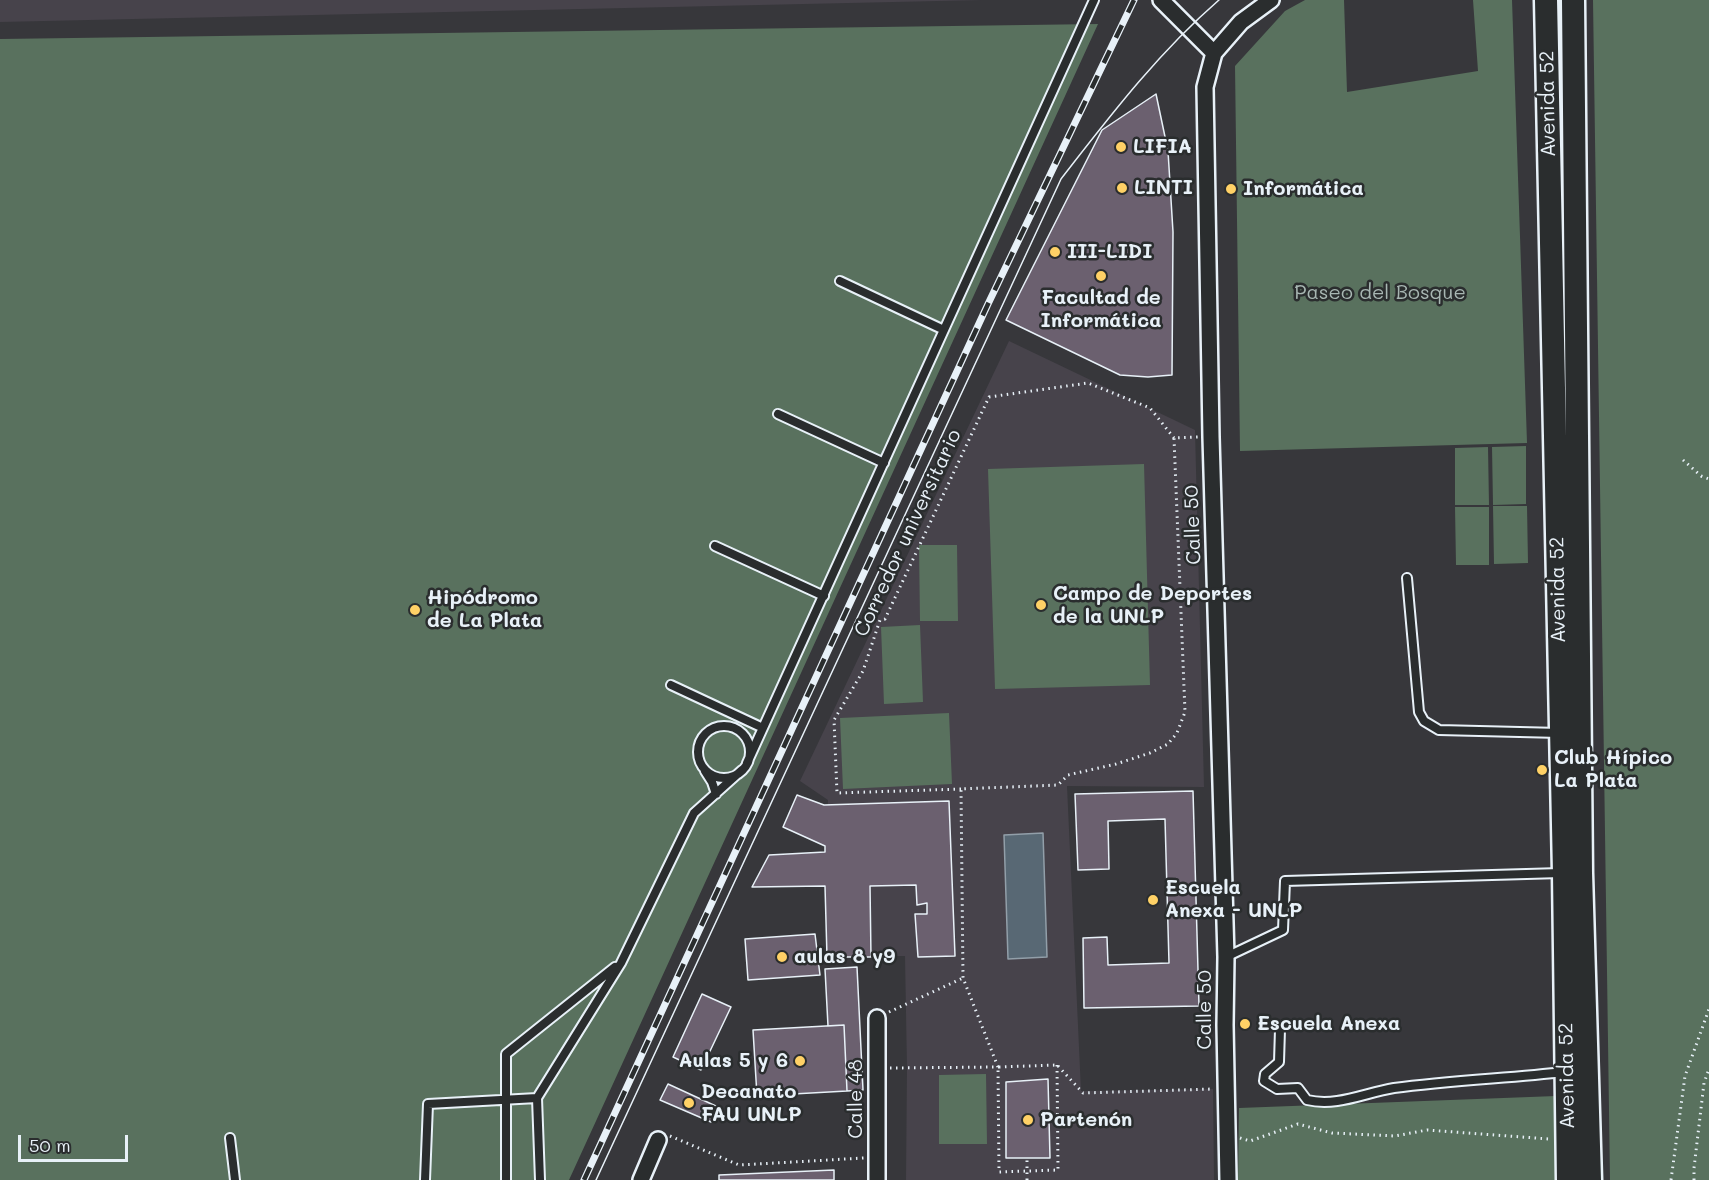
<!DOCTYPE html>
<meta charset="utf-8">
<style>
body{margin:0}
#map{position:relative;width:1709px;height:1180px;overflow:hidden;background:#37373b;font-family:Mali,sans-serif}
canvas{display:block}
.scale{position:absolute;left:18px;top:1135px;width:110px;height:27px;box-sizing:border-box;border:3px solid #e8f1f8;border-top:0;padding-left:8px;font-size:18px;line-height:21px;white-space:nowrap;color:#e8f1f8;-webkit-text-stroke:4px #2a2d2e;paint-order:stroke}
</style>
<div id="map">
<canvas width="1709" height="1180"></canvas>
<div class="scale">50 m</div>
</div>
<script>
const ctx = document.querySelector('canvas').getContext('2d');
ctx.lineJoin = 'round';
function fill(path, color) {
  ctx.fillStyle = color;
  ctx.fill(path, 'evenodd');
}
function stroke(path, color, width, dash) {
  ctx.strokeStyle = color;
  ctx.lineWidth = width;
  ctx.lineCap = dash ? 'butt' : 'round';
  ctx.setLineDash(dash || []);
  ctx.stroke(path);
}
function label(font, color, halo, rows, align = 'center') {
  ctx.font = font + ' Mali,sans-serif';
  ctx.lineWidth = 5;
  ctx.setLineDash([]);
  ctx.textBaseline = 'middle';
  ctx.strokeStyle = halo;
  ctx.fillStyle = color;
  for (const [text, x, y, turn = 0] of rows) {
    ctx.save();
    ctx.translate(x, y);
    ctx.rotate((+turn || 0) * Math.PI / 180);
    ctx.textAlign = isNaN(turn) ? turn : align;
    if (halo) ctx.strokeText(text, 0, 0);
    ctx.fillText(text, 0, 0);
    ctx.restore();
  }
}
const built = new Path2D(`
 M0,0H983L0,22Z
 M1009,341L1195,430L1204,787L1067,786L1081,1091L1213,1089L1214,1180H906L907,1068L905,956H872L868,880L826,878L828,800L800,781Z`);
const green = new Path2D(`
 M1305,0H1344L1347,92L1478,71L1473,0H1512L1527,443L1240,451L1235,66L1285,11Z
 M1593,0H1709V1180H1610Z
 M1098,24L569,1180H0V39Z
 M1526,446V504L1493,505L1492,447Z
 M1488,447L1489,505H1455V448Z
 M1144,464L1150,685L995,689L988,469Z
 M1493,506H1527L1528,563L1494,564Z
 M1455,507H1489V565H1456Z
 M919,545H957L958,621H920Z
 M920,625L923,702L884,704L881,627Z
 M949,713L952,784L843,789L840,718Z
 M986,1074L987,1144H939V1075Z
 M1556,1096L1558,1180H1238L1239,1108Z`);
const water = new Path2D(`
 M1043,833L1047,957L1008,959L1004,835Z`);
const building = new Path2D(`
 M1156,94L1168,151L1173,232L1172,375L1148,377L1120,375L1006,320L1102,130Z
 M1193,791L1199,1006L1084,1008L1083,938L1107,937L1108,965L1169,963L1165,819L1108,821L1109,869L1078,870L1075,794Z
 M797,795L824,805L949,801L955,956L918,957L915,914H927V903L917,905L916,885L870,886L871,957H827L825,886L752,887L769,855L825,852V846L783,827Z
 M815,934L820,975L748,980L745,939Z
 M857,967L863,1090L847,1091L844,1025L828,1026L825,969Z
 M702,994L731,1007L701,1070L673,1057Z
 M844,1025L847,1091L757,1096L753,1030Z
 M1048,1079L1050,1158H1006V1082Z
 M668,1084L718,1107L711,1122L660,1100Z
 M834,1170V1180H719V1175Z`);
const path = new Path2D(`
 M1683,460L1701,476L1709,479
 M961,789L837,793L834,720L863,671L880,620L885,619L989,397L1088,383L1150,408L1174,438
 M889,1012L963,978
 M1057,1065L1058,1170L999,1172L998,1067Z
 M1058,1066L1083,1093L1213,1089
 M890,1068L998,1067L963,978L961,789L1058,785L1068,775L1116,764L1150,753L1168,744L1177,733L1185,712L1174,438L1198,437
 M670,1136L739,1165L864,1158
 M1240,1138L1250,1141L1298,1124L1332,1133L1395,1136L1427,1130L1549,1139
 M1027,1180V1158
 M1671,1180L1685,1076L1709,1009
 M1694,1180V1168L1704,1083L1709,1069`);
const lane = new Path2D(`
 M840,281L944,330
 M778,414L884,463
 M715,546L824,596
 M1407,578L1419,712L1424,721L1439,730L1560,733
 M671,685L763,728
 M698 752a26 26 0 1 1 52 0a26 26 0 1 1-52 0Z
 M747,763L1094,0
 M705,771L712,782L716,794
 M1226,957L1283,930L1285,881L1561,873
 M1280,1029L1279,1062L1265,1074L1264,1081L1277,1089L1298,1088L1307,1100C1337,1107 1364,1093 1394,1088C1450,1081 1508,1078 1565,1072
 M230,1138L235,1180
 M425,1180L428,1104L537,1098
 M506,1180V1054L615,967
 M540,1180L537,1098L621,963L694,813L742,770`);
const street = new Path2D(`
 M1161,0L1214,53
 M641,1180L658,1140
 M877,1180V1018
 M1228,1180L1225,1025L1226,957L1211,437L1205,87L1214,53L1241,22L1271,0`);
const secondary = new Path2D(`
 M1546,0L1564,873L1568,1180
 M1573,0L1581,873L1590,1180`);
const tram = new Path2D(`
 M596,1180L1061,179C1110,116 1158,53 1219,0`);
const rail = new Path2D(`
 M584,1180L988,304L1134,0`);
const markers = [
 [1121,147,6,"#ffd166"],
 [1122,188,6,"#ffd166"],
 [1231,189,6,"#ffd166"],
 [1055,252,6,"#ffd166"],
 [1101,276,6,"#ffd166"],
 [1041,605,6,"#ffd166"],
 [415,610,6,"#ffd166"],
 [1542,770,6,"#ffd166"],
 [1153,900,6,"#ffd166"],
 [782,957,6,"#ffd166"],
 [1245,1024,6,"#ffd166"],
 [800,1061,6,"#ffd166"],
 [689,1103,6,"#ffd166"],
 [1028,1120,6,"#ffd166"]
];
const streetNames = [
 ["Avenida 52",1548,104,-91],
 ["Calle 50",1193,525,-92],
 ["Corredor universitario",908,533,-65],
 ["Avenida 52",1558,590,-91],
 ["Calle 50",1205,1010,-90],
 ["Avenida 52",1567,1076,-91],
 ["Calle 48",856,1099,-90]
];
const poiNames = [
 ["LIFIA",1133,147],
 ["LINTI",1134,188],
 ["Informática",1243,189],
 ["III-LIDI",1067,252],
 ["Facultad de",1101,298,"center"],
 ["Informática",1101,321,"center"],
 ["Campo de Deportes",1053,594],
 ["de la UNLP",1053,617],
 ["Hipódromo",427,598],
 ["de La Plata",427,621],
 ["Club Hípico",1554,758],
 ["La Plata",1554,781],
 ["Escuela",1165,888],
 ["Anexa - UNLP",1165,911],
 ["aulas 8 y9",794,957],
 ["Escuela Anexa",1257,1024],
 ["Aulas 5 y 6",788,1061,"right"],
 ["Decanato",701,1092],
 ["FAU UNLP",701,1115],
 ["Partenón",1040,1120]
];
const parkNames = [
 ["Paseo del Bosque",1380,293]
];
fill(built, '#47434b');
fill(green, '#59715e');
fill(water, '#586874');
stroke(water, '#929fa9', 1.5);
fill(building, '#6b606f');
stroke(building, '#e8f1f8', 1.5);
stroke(lane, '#e8f1f8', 12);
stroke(street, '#e8f1f8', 20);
stroke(secondary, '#e8f1f8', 27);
stroke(path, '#e8f1f8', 3, [1.5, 4.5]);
stroke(lane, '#2a2d2e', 8);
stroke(street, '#2a2d2e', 15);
stroke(secondary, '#2a2d2e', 22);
stroke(tram, '#e8f1f8', 1.5);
stroke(rail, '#e8f1f8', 7);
stroke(rail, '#2a2d2e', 4.5, [14]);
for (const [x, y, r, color] of markers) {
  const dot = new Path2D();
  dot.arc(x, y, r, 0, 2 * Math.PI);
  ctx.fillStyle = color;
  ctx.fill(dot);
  stroke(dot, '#2a2d2e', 2);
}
label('20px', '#e8f1f8', '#2a2d2e', streetNames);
label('bold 20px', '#e8f1f8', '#2a2d2e', poiNames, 'left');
label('20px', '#a8b7b3', '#2a2d2e', parkNames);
</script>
